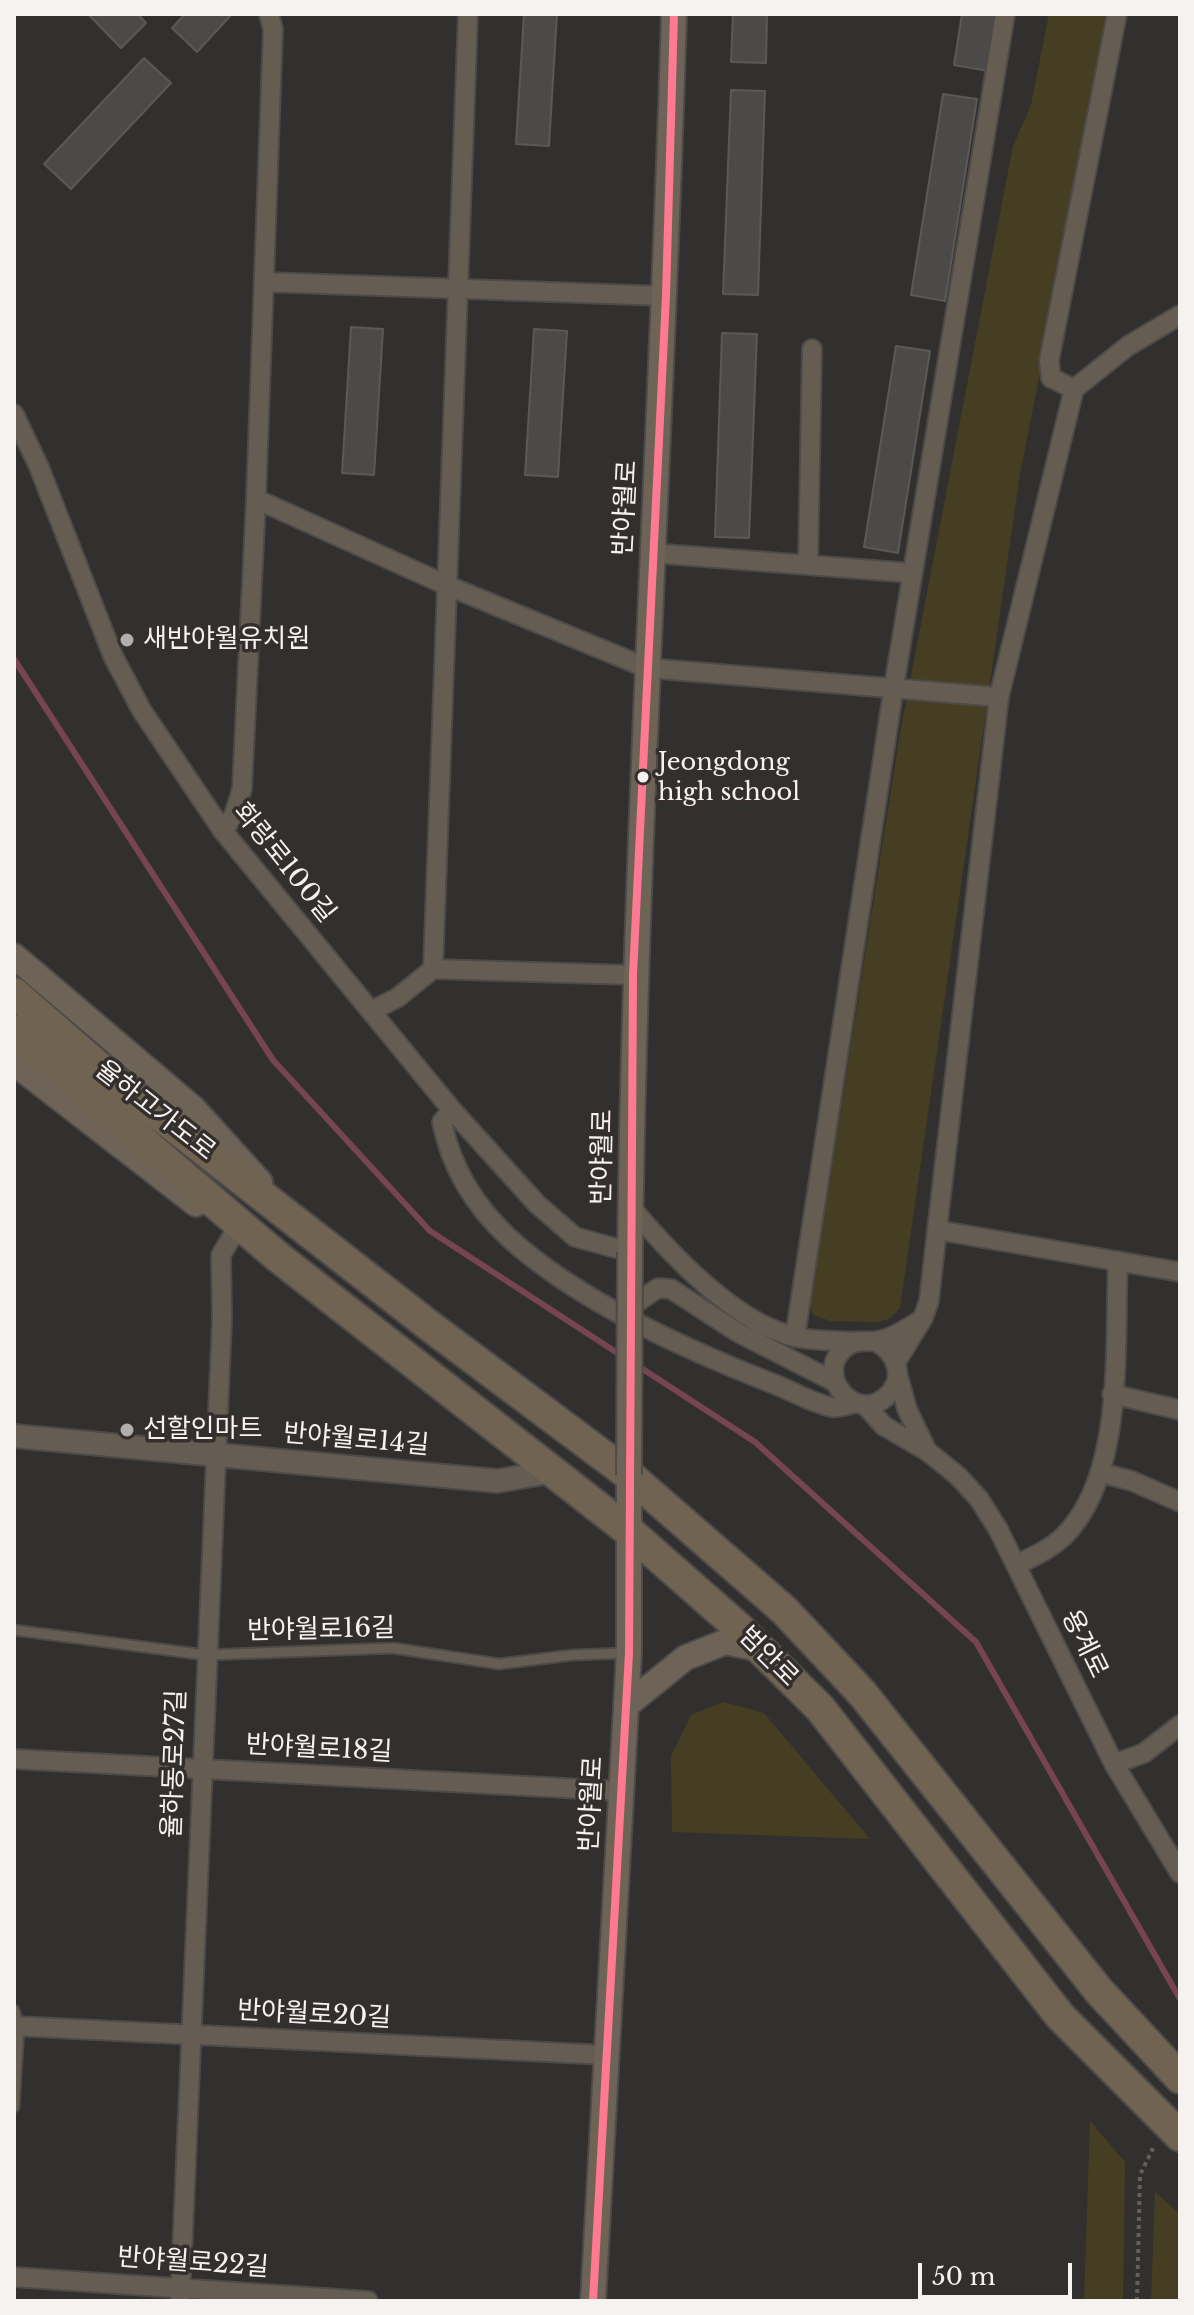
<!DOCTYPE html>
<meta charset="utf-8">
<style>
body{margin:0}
#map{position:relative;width:1194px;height:2315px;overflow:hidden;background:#32302e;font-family:"Libre Baskerville",serif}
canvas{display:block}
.frame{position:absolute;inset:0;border:16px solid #f6f2f0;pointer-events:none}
.scale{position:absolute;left:918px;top:2263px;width:154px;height:36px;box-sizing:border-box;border:4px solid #f6f2f0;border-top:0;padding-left:10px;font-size:24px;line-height:28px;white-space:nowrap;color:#f6f2f0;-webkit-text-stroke:6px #342f2c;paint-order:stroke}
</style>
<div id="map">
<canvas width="1194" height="2315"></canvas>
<div class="frame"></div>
<div class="scale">50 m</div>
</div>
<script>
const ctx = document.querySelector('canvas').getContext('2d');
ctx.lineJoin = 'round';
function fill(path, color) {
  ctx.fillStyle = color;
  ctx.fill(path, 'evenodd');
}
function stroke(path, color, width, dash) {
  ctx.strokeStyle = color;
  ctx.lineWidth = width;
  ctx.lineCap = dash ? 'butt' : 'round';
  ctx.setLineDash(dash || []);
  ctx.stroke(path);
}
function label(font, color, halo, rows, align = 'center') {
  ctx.font = font + ' "Libre Baskerville","Noto Sans KR",serif';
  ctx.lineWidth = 7;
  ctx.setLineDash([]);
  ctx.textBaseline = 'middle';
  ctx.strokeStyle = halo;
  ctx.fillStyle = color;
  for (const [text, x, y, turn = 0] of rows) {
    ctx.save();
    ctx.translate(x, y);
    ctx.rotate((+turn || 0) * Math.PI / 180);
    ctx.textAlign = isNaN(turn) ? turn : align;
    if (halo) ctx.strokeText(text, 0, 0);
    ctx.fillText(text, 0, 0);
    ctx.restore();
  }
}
const green = new Path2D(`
 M1049,14H1111L1020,474L900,1308L891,1318L879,1322L830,1321L813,1315L810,1306L900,733L1013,146L1031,105Z
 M724,1702L764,1713L870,1839L672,1832L671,1756L691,1715Z
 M1090,2121L1125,2162L1123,2301H1084Z
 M1155,2192L1180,2214V2301H1151Z`);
const stream = new Path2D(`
 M14,659L273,1060L430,1231L622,1356
 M635,1364L755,1442L976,1642L1180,1999`);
const building = new Path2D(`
 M88,14H138L146,23L121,48Z
 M185,14H232L197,52L172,28Z
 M524,14H557L549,146L516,144Z
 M733,14H767L766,63L731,62Z
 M962,14H997L988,71L954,65Z
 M144,58L171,83L71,189L44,164Z
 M731,90L765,91L758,295L723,294Z
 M943,94L977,99L945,301L911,295Z
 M351,327L383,329L374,475L342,473Z
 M534,329L567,331L558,477L525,475Z
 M722,333L757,334L749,538L715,537Z
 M896,346L930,351L898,553L864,547Z`);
const path = new Path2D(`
 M1137,2301L1140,2175L1154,2146`);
const service = new Path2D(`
 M14,1630L206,1655L393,1648L499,1664L573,1655L627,1653
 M14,2010L19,2026L14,2107`);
const minor = new Path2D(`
 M269,14L273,29L256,499L446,585L647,668L999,697L1074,389L1128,346L1180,315
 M265,282L666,296
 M1074,389L1051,378L1049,361L1117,14
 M14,414L39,467L113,656L142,711L223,831L452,1110L537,1204L575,1237L630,1252
 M651,553L912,573
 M808,565L812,349
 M223,831L234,815L242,789L256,499
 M433,969L468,14
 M371,1011L397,998L433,969L633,975
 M452,1110L442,1122C451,1167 475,1206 508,1237C577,1301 687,1350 774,1384C792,1391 812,1403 831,1407C839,1408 848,1405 855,1403
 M630,1206C667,1250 727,1314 782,1333C805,1342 833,1340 857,1342
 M937,1230L999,697
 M630,1307L658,1288L671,1289L739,1333L835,1382
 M795,1337L894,686L1005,14
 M875,1341C896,1352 907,1378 887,1396C855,1426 811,1372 847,1346C857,1339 866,1342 876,1341C893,1339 907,1328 921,1320
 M896,1362L923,1318L929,1301L937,1230L1180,1272
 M898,1376L907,1409L927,1451
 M1112,1394L1180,1410
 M865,1405L884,1426L927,1451L958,1476L979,1499L998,1529L1114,1764L1180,1873
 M1102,1473L1132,1481L1180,1502
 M1016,1565C1032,1557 1049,1550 1063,1537C1126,1476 1114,1343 1118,1261
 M14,1759L621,1791
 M1114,1764L1144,1753L1180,1725
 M14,2026L607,2055
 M14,2277L368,2301
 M180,2301L222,1320L221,1255L234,1233`);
const tertiary = new Path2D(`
 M14,1436L498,1481L549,1472`);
const secondary = new Path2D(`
 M14,956L194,1109L260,1182
 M14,1063L196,1204
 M630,1252C635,839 662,427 674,14
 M626,1706L685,1658L725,1642L760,1649
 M593,2301L629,1653V1475`);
const trunk = new Path2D(`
 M14,993L115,1081L431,1327L629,1475L784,1610L862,1693L1099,1991L1180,2078
 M14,1031L278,1257L630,1532L738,1627L820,1708L1060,2016L1180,2136`);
const secondaryBridge = new Path2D(`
 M629,1475L630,1252`);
const bus1 = new Path2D(`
 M593,2301L629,1653L633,975L666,296L674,14`);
const markers = [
 [127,640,8,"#b1aeac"],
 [643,777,7,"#f6f2f0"],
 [127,1430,8,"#b1aeac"]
];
const busNames = [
 ["Jeongdong",658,763],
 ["high school",658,793]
];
const streetNames = [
 ["반야월로",626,508,-87],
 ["화랑로100길",284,863,51],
 ["율하고가도로",155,1111,38],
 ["반야월로",603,1157,-89],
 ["반야월로14길",356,1440,5],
 ["반야월로16길",321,1630,-1],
 ["용계로",1084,1644,64],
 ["범안로",768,1657,45],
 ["반야월로18길",319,1749,3],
 ["율하동로27길",175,1764,-88],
 ["반야월로",592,1804,-87],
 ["반야월로20길",314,2015,3],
 ["반야월로22길",193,2263,4]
];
const poiNames = [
 ["새반야월유치원",143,640],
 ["선할인마트",143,1430]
];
fill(green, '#463e23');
stroke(stream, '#774451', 6);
fill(building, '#4c4a49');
stroke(building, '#5b5958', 2);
stroke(service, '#4d4b4a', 13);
stroke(minor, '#4d4b4a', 22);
stroke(tertiary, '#4d4b4a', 26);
stroke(secondary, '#4d4b4a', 28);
stroke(trunk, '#4d4b4a', 34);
stroke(path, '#655f58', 4, [4, 4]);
stroke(service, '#655d51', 9);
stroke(minor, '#655d51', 18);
stroke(tertiary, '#655d51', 22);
stroke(secondary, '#6d6356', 24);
stroke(trunk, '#706352', 30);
stroke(secondaryBridge, '#4d4b4a', 28, []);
stroke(secondaryBridge, '#6d6356', 24);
stroke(bus1, '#fe7a93', 8);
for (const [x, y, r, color] of markers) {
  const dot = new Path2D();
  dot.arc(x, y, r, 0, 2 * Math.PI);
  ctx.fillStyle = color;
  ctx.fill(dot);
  stroke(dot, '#342f2c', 3);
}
label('24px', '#f6f2f0', '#342f2c', busNames, 'left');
label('26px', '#f6f2f0', '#342f2c', streetNames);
label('26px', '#f6f2f0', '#342f2c', poiNames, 'left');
</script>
